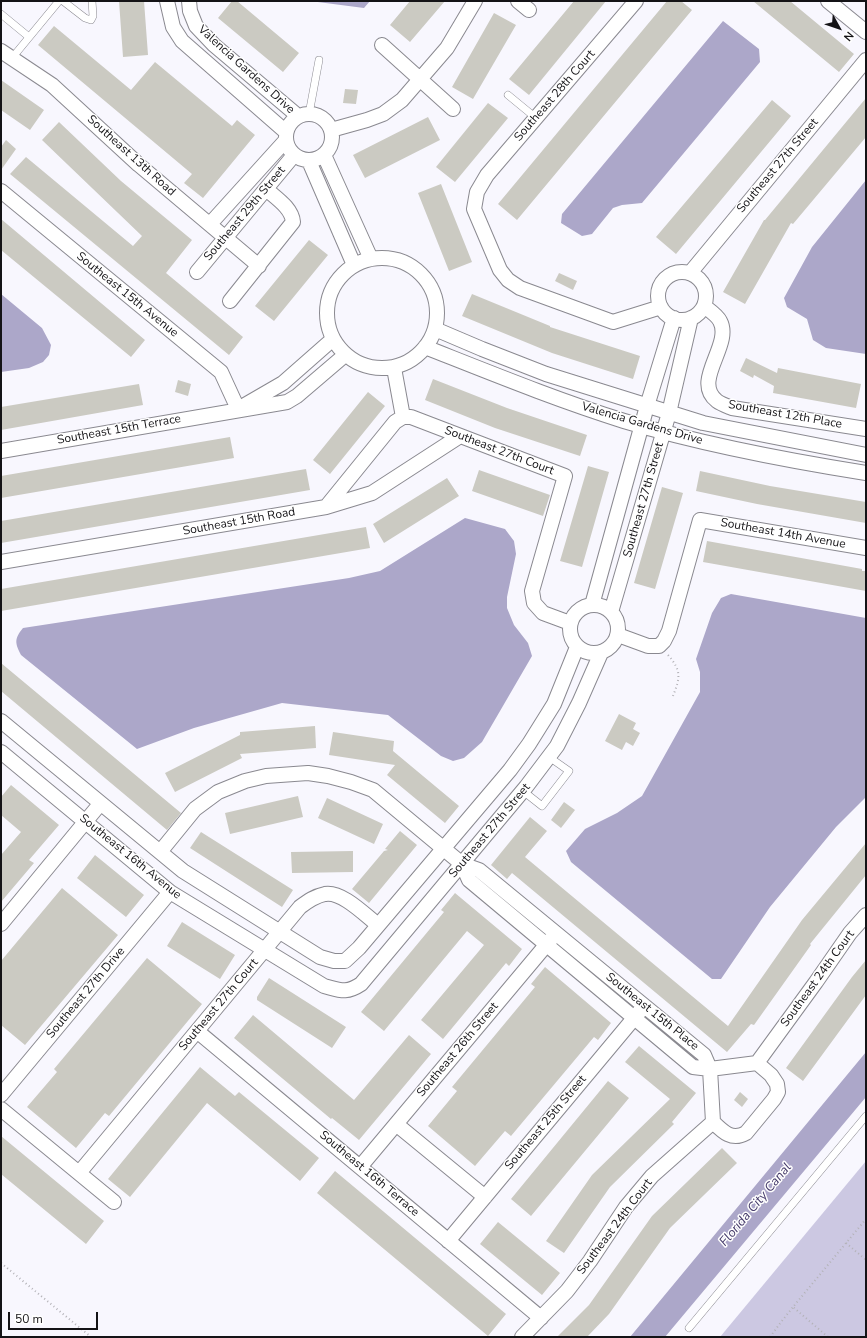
<!DOCTYPE html>
<style>
body{margin:0}
#map{position:relative;width:867px;height:1338px;overflow:hidden;background:#f8f7fe;font-family:"Nunito Sans",sans-serif}
canvas{display:block}
.frame{position:absolute;inset:0;border:2px solid #141316;pointer-events:none}
.north{position:absolute;left:819px;top:8px;width:40px;height:40px;-webkit-text-stroke:3px #fff;paint-order:stroke;rotate:130deg;font-size:11px;font-weight:700;line-height:16px;text-align:center;color:#141316}
.north::after{content:'';display:block;margin:auto;width:14px;height:18px;background:#141316;clip-path:polygon(50% 0,100% 100%,50% 72%,0 100%)}
.scale{position:absolute;left:8px;top:1312px;width:90px;height:18px;box-sizing:border-box;border:2px solid #141316;border-top:0;padding-left:5px;font-size:12px;line-height:14px;white-space:nowrap;color:#141316;-webkit-text-stroke:3px #fff;paint-order:stroke}
</style>
<div id="map">
<canvas width="867" height="1338"></canvas>
<div class="frame"></div>
<div class="north">N</div>
<div class="scale">50 m</div>
</div>
<script>
const ctx = document.querySelector('canvas').getContext('2d');
ctx.lineJoin = 'round';
function fill(path, color) {
  ctx.fillStyle = color;
  ctx.fill(path, 'evenodd');
}
function stroke(path, color, width, dash) {
  ctx.strokeStyle = color;
  ctx.lineWidth = width;
  ctx.lineCap = dash ? 'butt' : 'round';
  ctx.setLineDash(dash || []);
  ctx.stroke(path);
}
function label(font, color, halo, rows, align = 'center') {
  ctx.font = font + ' "Nunito Sans",sans-serif';
  ctx.lineWidth = 3;
  ctx.setLineDash([]);
  ctx.textBaseline = 'middle';
  ctx.strokeStyle = halo;
  ctx.fillStyle = color;
  for (const [text, x, y, turn = 0] of rows) {
    ctx.save();
    ctx.translate(x, y);
    ctx.rotate((+turn || 0) * Math.PI / 180);
    ctx.textAlign = isNaN(turn) ? turn : align;
    if (halo) ctx.strokeText(text, 0, 0);
    ctx.fillText(text, 0, 0);
    ctx.restore();
  }
}
const green = new Path2D(`
 M866,1161V1337H720Z`);
const water = new Path2D(`
 M310,1H370L364,8Z
 M723,21L759,49L760,62L642,203L622,205L613,208L592,234L582,236L561,223L562,214Z
 M866,180V354L826,348L813,340L807,319L787,307L784,298L812,247Z
 M1,294L42,328L51,345L49,355L43,362L29,368L1,372Z
 M465,518L505,529L514,541L516,554L507,597V608L514,625L528,643L532,656L482,742L464,758L453,761L441,756L388,715L282,703L194,728L137,749L21,655C15,643 14,639 23,628L349,578L380,571Z
 M731,594L866,618V797L836,827L770,907L721,979H712L571,862L566,851L585,829L617,813L642,796L700,692V672L696,659L712,613L721,598Z
 M866,1052V1097L665,1337H630Z`);
const building = new Path2D(`
 M119,1H144L148,55L123,57Z
 M232,1H237L299,53L283,72L218,18Z
 M410,1H445L410,42L390,25Z
 M574,1H606L529,95L509,79Z
 M667,1H681L692,10L517,220L498,204Z
 M753,1H790L854,54L839,72Z
 M494,13L516,25L473,99L452,87Z
 M54,26L131,90L155,62L232,126L237,120L255,135L203,198L184,183L192,174L38,45Z
 M1,80L44,110L30,130L1,110Z
 M345,89L358,90L356,104L343,103Z
 M866,98V137L793,224L791,223L745,304L723,292L764,220H765Z
 M772,100L791,116L676,254L656,237Z
 M488,103L508,118L455,182L436,167Z
 M428,117L440,140L365,178L353,155Z
 M59,122L121,181L192,240L166,273L243,337L229,355L10,174L26,157L133,246L142,236L42,140Z
 M6,140L16,149L1,170V147Z
 M441,184L472,262L449,271L418,193Z
 M1,219L145,340L131,357L1,250Z
 M309,240L328,255L274,321L255,306Z
 M559,273L577,281L573,290L555,281Z
 M472,294L550,326V327L640,356L633,379L552,353L462,316Z
 M746,358L777,373L778,368L861,384L856,408L773,393L774,386L754,375L753,378L740,371Z
 M433,379L507,408L587,435L580,456L495,428L425,400Z
 M178,380L191,384L188,396L175,392Z
 M139,384L143,405L1,430V407Z
 M368,392L385,406L330,474L313,460Z
 M230,437L234,458L1,498V476Z
 M588,466L609,472L582,567L560,561Z
 M306,469L310,490L1,543V521Z
 M479,470L550,495L543,516L472,491Z
 M700,471L770,486L866,502V523L757,504L696,491Z
 M447,478L459,496L384,543L373,524Z
 M662,487L683,493L655,589L634,583Z
 M366,527L370,548L1,611V589Z
 M707,541L862,569V571H866V591L703,562Z
 M1,663L181,813L167,830L1,691Z
 M619,714L636,723L633,729L640,733L633,746L626,742L622,750L605,741Z
 M315,726L316,748L240,754L242,758L175,792L165,773L240,735V732Z
 M333,732L394,741L393,751L459,806L445,823L387,775L395,765L329,755Z
 M11,785L59,825L29,860L34,863L1,902V855L21,832L1,815V797Z
 M298,796L303,817L230,834L225,813Z
 M327,798L383,824L374,844L318,818Z
 M564,802L575,810L561,828L551,820Z
 M530,817L547,831L525,857L728,1026L802,920L866,843V875L810,944L811,945L754,1025L751,1024L727,1052L512,873L507,879L491,865Z
 M400,831L417,845L369,903L352,889L384,851L388,850L385,849Z
 M201,832L293,890L282,907L190,848Z
 M353,851V872L292,873L291,852Z
 M95,855L144,895L126,917L77,878Z
 M62,888L118,935L25,1045L1,1025V961Z
 M455,893L522,949L509,966L506,963L443,1039L421,1020L484,945L467,931L384,1031L361,1012L444,912L441,910Z
 M182,922L235,955L220,979L167,946Z
 M147,958L202,1004L109,1116L105,1113L76,1148L27,1107L57,1072L54,1069Z
 M866,960V995L803,1081L786,1068L852,977Z
 M545,967L611,1023L598,1040L594,1037L511,1136L505,1131L475,1166L428,1126L457,1091L452,1087L535,987L531,984Z
 M269,978L346,1027L332,1048L257,1000V997Z
 M253,1015L354,1100L409,1035L431,1054L359,1140L332,1118L331,1119L234,1038Z
 M639,1046L696,1093L672,1122L674,1124L610,1187L564,1253L546,1241L592,1175L670,1099L625,1062Z
 M200,1067L235,1096L239,1092L319,1158L300,1181L207,1103L130,1197L108,1179Z
 M608,1081L629,1098L531,1216L511,1199Z
 M740,1092L748,1099L742,1107L734,1100Z
 M1,1136L104,1221L86,1244L1,1174Z
 M722,1148L737,1163L670,1228L609,1314L587,1337H557L589,1305L652,1216Z
 M335,1171L506,1314L488,1336L317,1193Z
 M498,1222L560,1273L542,1295L480,1244Z`);
const path = new Path2D(`
 M668,655C682,671 680,678 673,696
 M846,1243L866,1260
 M1,1263L91,1337
 M770,1337L781,1322L793,1307
 M828,1337L793,1307L866,1219`);
const lane = new Path2D(`
 M63,1L85,18L91,20L93,16L92,1
 M1,14L29,37
 M12,58L59,1
 M508,95L536,118
 M309,114L319,60
 M523,791L542,806L569,771L549,757
 M689,1328L866,1116`);
const street = new Path2D(`
 M167,1L173,27L182,41L286,132
 M189,1L190,11L196,26L214,45L298,116
 M518,1L529,10
 M636,1L487,175L477,192L474,209L500,270L508,280L520,288L613,322L661,307
 M828,1L866,32
 M382,45L453,109
 M1,51L52,85L139,165L259,266
 M286 137a23 23 0 1 1 46 0a23 23 0 1 1-46 0Z
 M331,130L367,120L383,114L402,100L447,48L475,1
 M324,155L371,259
 M309,161L354,265
 M1,191L221,372L238,409
 M210,224L286,140
 M327 313a55 55 0 1 1 110 0a55 55 0 1 1-110 0Z
 M197,272L294,155
 M658 296a24 24 0 1 1 48 0a24 24 0 1 1-48 0Z
 M690,273L866,60
 M230,301L293,222C292,208 276,198 266,189
 M704,306C709,310 717,315 720,321C733,345 691,381 717,401C721,404 727,406 732,408L866,429
 M435,329L482,349L546,374L703,423L866,455
 M425,347C491,373 557,400 624,421C704,445 784,460 866,473
 M394,368L403,417
 M245,405L283,383L333,339
 M1,451L287,402L297,396L345,355
 M326,507L395,422L403,417H411L565,476L532,591L534,603L543,613L570,623
 M1,562L326,507L372,493L460,436
 M570 629a24 24 0 1 1 48 0a24 24 0 1 1-48 0Z
 M592,605L647,406L674,318
 M611,612L669,413L691,318
 M618,635L648,646H659L664,641L669,631L700,520L866,548
 M1,721L183,871L320,957L334,961H345L359,948L510,770L529,744L554,704L577,647
 M1,752L170,892L324,986C340,990 346,994 361,984L526,787L557,746L579,703L601,653
 M160,852L195,809L218,792L245,781L266,776L308,773L328,776L351,782L373,790L462,864L479,870L704,1055L710,1069L693,1067L469,880L462,864
 M1,924L100,804
 M197,1031L541,1318
 M757,1063L771,1075L777,1084L778,1092L774,1099L746,1133C732,1141 723,1132 713,1122L710,1069Z
 M757,1063L816,982L850,933L866,915
 M1,1095L170,892
 M1,1109L114,1202
 M396,1124L485,1197
 M360,1167L552,938
 M79,1173L300,907C308,901 315,896 325,894C342,891 365,915 378,925
 M448,1241L640,1011
 M522,1337L567,1291L590,1261L626,1207L652,1176L713,1122`);
const streetNames = [
 ["Valencia Gardens Drive",246,70,42],
 ["Southeast 28th Court",555,96,-49],
 ["Southeast 13th Road",131,156,42],
 ["Southeast 27th Street",778,166,-50],
 ["Southeast 29th Street",245,214,-50],
 ["Southeast 15th Avenue",127,295,39],
 ["Southeast 12th Place",785,415,10],
 ["Valencia Gardens Drive",642,424,16],
 ["Southeast 15th Terrace",119,430,-10],
 ["Southeast 27th Court",499,451,21],
 ["Southeast 27th Street",644,500,-74],
 ["Southeast 15th Road",239,522,-10],
 ["Southeast 14th Avenue",783,534,10],
 ["Southeast 27th Street",490,831,-50],
 ["Southeast 16th Avenue",130,857,39],
 ["Southeast 24th Court",818,979,-54],
 ["Southeast 27th Drive",86,993,-50],
 ["Southeast 27th Court",219,1005,-50],
 ["Southeast 15th Place",652,1012,39],
 ["Southeast 26th Street",458,1050,-50],
 ["Southeast 25th Street",546,1123,-50],
 ["Southeast 16th Terrace",369,1174,40],
 ["Southeast 24th Court",615,1227,-53]
];
const waterNames = [
 ["Florida City Canal",756,1205,-50]
];
fill(green, '#ccc8e2');
fill(water, '#aca7c9');
fill(building, '#cbcac2');
stroke(lane, '#8a8990', 8);
stroke(street, '#8a8990', 16);
stroke(path, '#b3b2b7', 2, [1, 3]);
stroke(lane, '#fff', 7);
stroke(street, '#fff', 14);
label('12px', '#141316', '#fff', streetNames);
label('italic 13px', '#463c6b', '#fff', waterNames);
</script>
